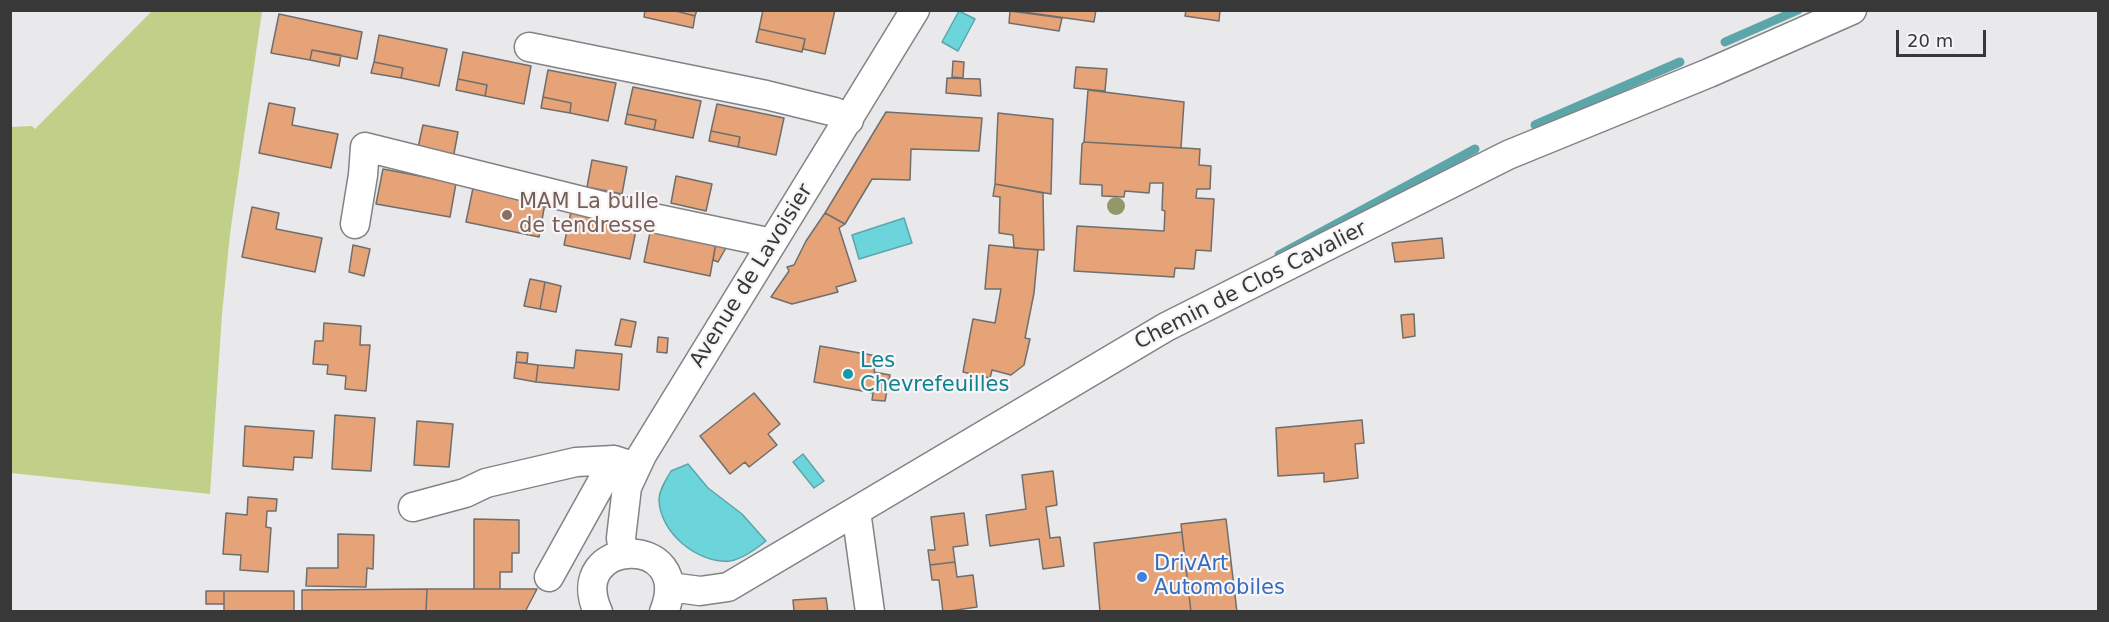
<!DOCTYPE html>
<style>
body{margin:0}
#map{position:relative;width:2109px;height:622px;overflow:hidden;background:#e9e8eb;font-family:"DejaVu Sans",sans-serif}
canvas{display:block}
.frame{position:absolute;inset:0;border:12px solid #393839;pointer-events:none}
.scale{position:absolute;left:1896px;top:30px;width:90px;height:27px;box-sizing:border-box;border:3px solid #393839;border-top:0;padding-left:8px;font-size:18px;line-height:21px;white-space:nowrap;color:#393839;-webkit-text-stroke:4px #f7f5f8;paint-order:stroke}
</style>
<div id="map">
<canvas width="2109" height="622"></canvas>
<div class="frame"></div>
<div class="scale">20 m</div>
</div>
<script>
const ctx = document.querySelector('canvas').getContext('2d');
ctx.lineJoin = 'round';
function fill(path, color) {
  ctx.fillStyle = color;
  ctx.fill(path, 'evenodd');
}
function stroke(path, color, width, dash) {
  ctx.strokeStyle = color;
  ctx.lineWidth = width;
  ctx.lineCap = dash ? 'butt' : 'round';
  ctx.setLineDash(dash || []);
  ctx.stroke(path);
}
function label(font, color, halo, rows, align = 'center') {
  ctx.font = font + ' "DejaVu Sans",sans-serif';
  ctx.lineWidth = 4.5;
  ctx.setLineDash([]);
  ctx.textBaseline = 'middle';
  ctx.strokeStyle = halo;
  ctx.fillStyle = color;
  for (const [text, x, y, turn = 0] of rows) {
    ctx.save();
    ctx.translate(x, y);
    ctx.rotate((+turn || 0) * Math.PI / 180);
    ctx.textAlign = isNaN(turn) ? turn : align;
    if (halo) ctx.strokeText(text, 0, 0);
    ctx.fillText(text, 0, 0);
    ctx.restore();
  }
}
const green = new Path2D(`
 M152,11H262L230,234L222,314L210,494L11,473V127L32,126L35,129Z`);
const water = new Path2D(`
 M959,11L975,19L958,51L942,42Z
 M904,218L912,243L859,259L852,235Z
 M803,454L824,481L814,488L793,462Z
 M688,464L708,488L742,514L766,541C756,549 743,559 730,561C698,564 660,533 659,500C659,490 666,480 671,471Z`);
const stream = new Path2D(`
 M1725,42L1798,10
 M1535,125L1680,62
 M1279,255L1475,149`);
const building = new Path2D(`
 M645,10H672L695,16L693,28L644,17Z
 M672,10H697L695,16Z
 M763,10H835L825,54L803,49L805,39L759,29Z
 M1010,10H1096L1094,22Z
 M1186,10H1220L1219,21L1185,16Z
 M1010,11L1062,18L1059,31L1009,23Z
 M279,14L362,32L357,59L312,50L310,60L271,53Z
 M759,29L805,39L802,52L756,42Z
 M379,35L447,49L439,86L401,78L403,68L374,62Z
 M312,50L341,55L339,66L310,60Z
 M463,52L531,66L524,104L485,96L487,85L458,79Z
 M953,61L964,62L963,78L952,77Z
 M374,62L403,68L401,78L371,73Z
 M1076,67L1107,69L1105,91L1074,88Z
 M548,70L616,83L608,121L570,113L571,103L543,97Z
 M947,78L980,79L981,96L946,93Z
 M458,79L487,85L485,96L456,90Z
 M633,87L701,101L693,138L654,130L656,120L627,114Z
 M1088,90L1184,102L1181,148L1084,142Z
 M543,97L571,103L570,113L541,108Z
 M269,103L295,108L292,125L338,134L331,168L259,153Z
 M717,104L784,118L776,155L738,147L740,137L711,131Z
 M886,112L982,118L979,151L911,149L910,180L872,179L845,224L825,213Z
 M998,113L1053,119L1051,194L995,184Z
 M627,114L656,120L654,130L625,124Z
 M423,125L458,132L453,159L417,152Z
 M711,131L740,137L738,147L709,141Z
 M1084,142L1200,149L1199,165L1211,166L1210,189H1197L1196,198L1214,199L1211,251L1196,250L1194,269L1175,268L1174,277L1074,271L1077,226L1164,231L1165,211L1162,210L1163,183H1150L1149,193L1125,191L1124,197L1102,196V185L1080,184L1082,144Z
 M592,160L627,167L622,194L587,187Z
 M383,169L456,183L450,217L376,204Z
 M676,176L712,184L706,211L671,203Z
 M995,184L1043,193L1044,250L1014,248L1013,235L999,233L1000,197L993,196Z
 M473,188L545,203L539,237L466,222Z
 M252,207L279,213L276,229L322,238L315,272L242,257Z
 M572,207L638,221L630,259L564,245Z
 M825,213L845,224L839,228L856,281L836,287L838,292L792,304L771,297L789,271L787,267L794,265L806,241Z
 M652,223L717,237L710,276L644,262Z
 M717,237L731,239L718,262L713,260Z
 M1442,238L1444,258L1395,262L1392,243Z
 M353,245L370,249L364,276L349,272Z
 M989,245L1038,250L1034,293L1025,338L1030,339L1024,365L1011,375L992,370L990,378L963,372L973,319L995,323L1001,289H985Z
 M530,279L545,282L540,309L524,306Z
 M545,282L561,286L556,312L540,309Z
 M1414,314L1415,336L1403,338L1401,315Z
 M621,319L636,322L631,347L615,345Z
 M324,323L361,326L360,345H370L366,391L345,389L346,376L327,374L328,365L313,364L315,341H323Z
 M658,337L668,338L667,353L657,352Z
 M820,346L877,356L874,372L890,375L885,401L872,400L873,393L814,382Z
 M576,350L622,354L619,390L536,382L538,365L574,368Z
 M517,352L528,353L527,363L516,362Z
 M516,362L538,365L536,382L514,378Z
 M754,393L780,424L768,434L777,445L749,467L745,462L730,474L700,436Z
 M335,415L375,418L371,471L332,469Z
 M1362,420L1364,443L1355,444L1358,478L1324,482V473L1278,476L1276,428Z
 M417,421L453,424L449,467L414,465Z
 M245,426L314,431L312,458L294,457L293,470L243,466Z
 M1053,471L1057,505L1046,507L1050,538L1060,537L1064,566L1043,569L1039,539L990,546L986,515L1026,509L1022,475Z
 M248,497L277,499L276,511H267L266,527L271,528L268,572L240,570L241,555L223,554L226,513L247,515Z
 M964,513L968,545L953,547L955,562L930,565L928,550H935L931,517Z
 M474,519L519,520V553H512V572H500V589H474Z
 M1226,519L1237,612H1191L1181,524Z
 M1182,532L1191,612H1100L1094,543Z
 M338,534L374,535L373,569L367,568L366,587L306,586L307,568H338Z
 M955,562L957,577L973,575L977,607L943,612L939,580H932L930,565Z
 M427,589L426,612H302V590Z
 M427,589H537L525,612H426Z
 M206,591H224V604H206Z
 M224,591H294V612H224Z
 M826,598L828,612H794L793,600Z`);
const minor = new Path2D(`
 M529,47L766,95L835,112L849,120
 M355,224L363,175L365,147L639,215L772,243
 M413,507L465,493L486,483L576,462L614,460L636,467
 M856,511L870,612
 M623,553L621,538L627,487L642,455L915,10
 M549,577L614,460
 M670,587L700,591L728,587L1166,327L1508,155L1709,73L1852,10
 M598,612C564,537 696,532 664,612`);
const trees = [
 [1116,206]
];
const markers = [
 [507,215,6,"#8d6e63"],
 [848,374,6,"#0f9aa8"],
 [1142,577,6,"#3f7fe0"]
];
const educationNames = [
 ["MAM La bulle",519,203],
 ["de tendresse",519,227]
];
const streetNames = [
 ["Avenue de Lavoisier",752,276,-58],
 ["Chemin de Clos Cavalier",1251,286,-27]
];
const cultureNames = [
 ["Les",860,362],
 ["Chevrefeuilles",860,386]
];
const shopNames = [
 ["DrivArt",1154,565],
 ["Automobiles",1154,589]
];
fill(green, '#c1d089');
fill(water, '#6bd5db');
stroke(water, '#5ca6aa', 1.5);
stroke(stream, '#5ca6aa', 9);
fill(building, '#e5a377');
stroke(building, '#706e6c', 1.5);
stroke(minor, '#838285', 31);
stroke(minor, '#fff', 28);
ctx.fillStyle = '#93986a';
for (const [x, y] of trees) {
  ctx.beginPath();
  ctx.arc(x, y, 9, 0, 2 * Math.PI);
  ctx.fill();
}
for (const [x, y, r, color] of markers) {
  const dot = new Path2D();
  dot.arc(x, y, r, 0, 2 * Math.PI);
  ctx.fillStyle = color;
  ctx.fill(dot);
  stroke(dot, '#f7f5f8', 2);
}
label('21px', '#785e54', '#f7f5f8', educationNames, 'left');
label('21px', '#393839', '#f7f5f8', streetNames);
label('21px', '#0d838f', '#f7f5f8', cultureNames, 'left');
label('21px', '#366cbe', '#f7f5f8', shopNames, 'left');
</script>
